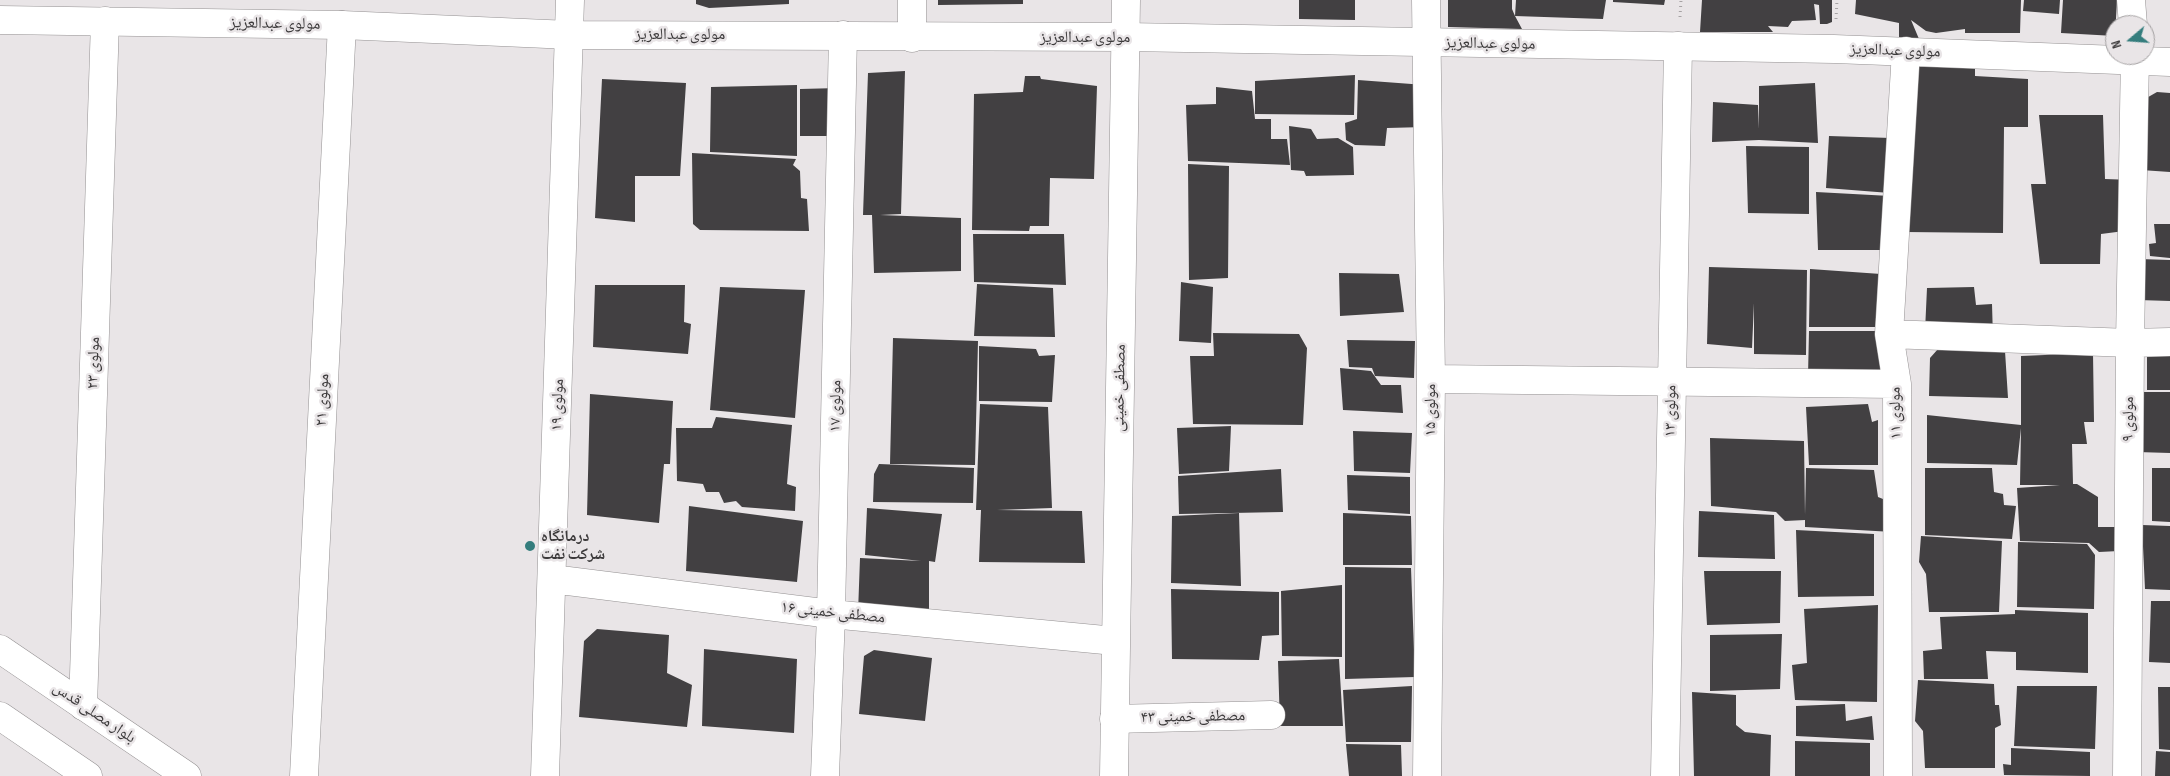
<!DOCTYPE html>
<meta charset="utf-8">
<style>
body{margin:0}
#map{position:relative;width:2170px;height:776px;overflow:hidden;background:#e9e5e7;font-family:"Sofia Sans Condensed",sans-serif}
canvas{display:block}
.north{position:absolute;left:2105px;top:15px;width:50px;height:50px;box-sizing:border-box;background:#e9e5e7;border:1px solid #a4a1a2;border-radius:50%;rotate:252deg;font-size:14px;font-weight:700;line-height:20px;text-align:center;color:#3c3a3b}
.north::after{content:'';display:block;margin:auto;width:18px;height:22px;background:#347d7d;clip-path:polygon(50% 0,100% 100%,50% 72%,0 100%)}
</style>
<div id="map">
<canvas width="2170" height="776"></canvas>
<div class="north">N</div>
</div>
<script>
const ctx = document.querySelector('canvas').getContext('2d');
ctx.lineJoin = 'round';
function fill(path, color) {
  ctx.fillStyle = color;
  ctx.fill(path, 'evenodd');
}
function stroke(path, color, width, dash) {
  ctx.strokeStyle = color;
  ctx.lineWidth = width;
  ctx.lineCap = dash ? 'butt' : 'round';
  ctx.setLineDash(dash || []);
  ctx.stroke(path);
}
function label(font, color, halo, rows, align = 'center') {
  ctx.font = font + ' "Sofia Sans Condensed","Noto Naskh Arabic",sans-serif';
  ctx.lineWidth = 5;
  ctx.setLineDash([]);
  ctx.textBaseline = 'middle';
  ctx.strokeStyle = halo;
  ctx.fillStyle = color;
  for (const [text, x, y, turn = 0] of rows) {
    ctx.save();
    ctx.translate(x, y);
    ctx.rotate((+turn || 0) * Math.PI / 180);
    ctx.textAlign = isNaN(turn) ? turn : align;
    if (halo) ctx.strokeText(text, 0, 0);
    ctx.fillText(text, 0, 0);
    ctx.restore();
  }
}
const building = new Path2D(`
 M696,0H789V4L709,8L696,4Z
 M938,0H1023V4L938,5Z
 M1299,0H1355V20L1299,19Z
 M1448,0H1512V9L1515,16L1516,0H1606L1603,19L1515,16L1522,29L1448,27Z
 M1613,0H1665L1664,5L1613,2Z
 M1702,0H1832V22L1827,24H1820L1819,5L1814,4L1816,20L1792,21L1788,27L1768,26L1773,32H1700Z
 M1856,0H2021L2020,33H1965V29L1936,33L1926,31L1911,20L1919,39H1899V23L1855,14Z
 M2024,0H2060L2059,14L2023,11Z
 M2063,0H2117L2115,36L2061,33Z
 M1975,66V76L2028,79V127H2004L2003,233L1905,232L1910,67Z
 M905,71L901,214L880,215L961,218V271L874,273L872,215H863L868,73Z
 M1355,75L1354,115L1255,114V81Z
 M1025,76H1040L1041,79L1097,86L1094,179L1050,178L1049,226H1030L1029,231L972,230L974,94L1023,92Z
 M602,79L686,83L680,176H635V222L595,218Z
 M1358,80L1425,85V127L1387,128L1385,146L1355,145L1346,140L1345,123L1357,119Z
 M1815,83L1818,143L1759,140L1712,142L1713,102L1758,105L1759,129V86Z
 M797,85V156L710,152L711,87Z
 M1216,87L1252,91L1255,119H1271V139H1287L1290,165L1188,161L1186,105L1216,104Z
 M839,88L838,136H800V89Z
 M2157,92L2170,93V172L2141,170L2143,100Z
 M2039,115H2103L2105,179L2133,180L2132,230L2101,234L2100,264H2040L2031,184H2046Z
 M1289,126L1311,129L1317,139L1338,138L1353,147L1354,175L1306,176L1304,171L1291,170Z
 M1829,136L1891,138L1890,193L1826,188Z
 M1746,146L1809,147V214L1748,213Z
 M692,153L796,159L793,165L800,171L801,198L807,199L809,231L700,230L693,224Z
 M1188,164L1229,166L1228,278L1189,280Z
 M1816,192L1890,196V250H1818Z
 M2154,224H2170V258L2150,256L2149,244L2156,243Z
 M973,234H1064L1066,285L974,282Z
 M2139,259L2170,260V301L2138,300Z
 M1709,267L1807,270L1806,355L1754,354V303L1752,348L1707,344Z
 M1810,269L1881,274L1880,327H1809Z
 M1339,273L1399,274L1404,312L1340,316Z
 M1181,282L1213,287L1211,343L1179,341Z
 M977,284L1053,288L1055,337L974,336Z
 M595,285H685L684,322L691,324L688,354L593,347Z
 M720,287L805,290L795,418L710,410Z
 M1974,287L1976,305L1992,304L1993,338L1925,331L1927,288Z
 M1809,331H1887L1893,381L1808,376Z
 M1213,333L1299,334L1307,348L1303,425L1193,424L1190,356H1214Z
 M893,338L978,341L975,465L890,464Z
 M1347,340L1415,341L1414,378L1375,376L1372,368L1349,367Z
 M979,346L1036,349L1039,356L1055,355L1052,402L979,401Z
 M2147,348H2170V390H2147Z
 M1938,349L2005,351L2008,398L1929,396L1930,358Z
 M2093,353L2094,422H2084L2087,444H2072L2073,484H2077L2098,497V527H2117L2119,551L2099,552L2089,543L2020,541L2017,488L2060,485H2020L2021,428L2017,465L1927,463V415L2021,425V356Z
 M1340,368L1371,371L1381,385H1401L1403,413L1343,410Z
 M2134,392H2170V453L2137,452Z
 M590,394L673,401L670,464H664L659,523L587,515Z
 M980,404L1048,407L1052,508L997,510L1082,511L1085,563L979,562L981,510H976Z
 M1868,404L1872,422L1878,420V465H1809L1806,407Z
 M716,417L792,425L787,484L796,487L795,511L742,507L736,501L724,503L719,492H706L703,484L677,481L676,428H712Z
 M1231,426L1229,471L1179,474L1177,428Z
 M1353,431L1412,433L1410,473L1354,471Z
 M1710,438L1804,441L1805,515L1806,468L1874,470L1878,497L1893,503V532L1805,527V520L1785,521L1776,512L1711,506Z
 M879,464L974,468L973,503L873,502L874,474Z
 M1925,468H1992L1994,492L2003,494L2004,505L2016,506L2012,539L1925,535Z
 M2152,468H2170V522L2152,521Z
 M1281,469L1283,512L1179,514L1178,476Z
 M1347,475L1410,477V514L1348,510Z
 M689,506L803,521L797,582L686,571Z
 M867,508L942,514L935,562L929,561V619L858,613L860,558L921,561L865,555Z
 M1699,511L1774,515L1775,559L1698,557Z
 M1239,513L1241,586L1171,583L1172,516Z
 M1343,513L1411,516L1412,565H1343Z
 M2142,525L2170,526V590L2145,589Z
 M1796,530L1874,534V596L1798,597Z
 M1921,536L2002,541L1999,612H1929L1926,574L1919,562Z
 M2018,542L2087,544L2095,555L2094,609L2017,607Z
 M1345,567L1411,568L1415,677L1345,679Z
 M1704,571H1781L1780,623L1707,625Z
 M1342,585V657L1282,656L1281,591Z
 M1171,589L1279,592V635L1262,636L1259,660L1172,659Z
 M2151,601H2170V663L2149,662Z
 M1878,605L1877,702L1795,700L1792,665L1807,663L1804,609Z
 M2015,610L2088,613V673L2016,670V652L1986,651L1988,679H1924L1923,651L1942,649L1940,617L2015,614Z
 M597,629L669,635L667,673L692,685L687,727L579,717L584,641Z
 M1782,634L1780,689L1710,691V635Z
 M704,649L797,659L794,733L702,726Z
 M874,650L932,658L925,721L859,714L864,656Z
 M1339,659L1343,726H1280L1278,661Z
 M1918,680L1994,684L1995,705H1999L2001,725L1995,728V768H1925L1923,731L1915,721Z
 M1412,686L1411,742H1346L1343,690Z
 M2017,686H2097L2095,749L2014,746Z
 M2158,687H2170V750L2159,749Z
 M1692,692L1736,695V725L1745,732L1771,735L1770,776H1694Z
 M1845,704L1846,721L1872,716L1874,740L1796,736V706Z
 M1795,741L1870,743V776H1795Z
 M1346,744L1401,745L1402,776H1349Z
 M2011,748L2090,752V776L2004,775L2003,764L2011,765Z
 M2156,751L2170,752V776H2155Z`);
const path = new Path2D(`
 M1680,17L1681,0
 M1836,19L1837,0`);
const minor = new Path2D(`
 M1426,0L1431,379L1427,776
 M2131,0L2133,25
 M912,38V0
 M1889,334L2130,343L2170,342
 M1431,379L1897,384
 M552,579L831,614L1115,641
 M83,706L105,21
 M1114,719L1271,715
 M304,776L342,25
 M545,776L570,0
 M825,776L831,614L843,35
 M1665,776L1678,46
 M1898,776L1897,384L1889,334L1906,51
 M2127,776L2130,343L2135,55`);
const secondary = new Path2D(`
 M0,20L342,25L570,35L1126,37L1834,49L2170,62
 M0,649L187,776
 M0,716L88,776
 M1114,776L1126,0`);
const markers = [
 [530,546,6,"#347d7d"]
];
const streetNames = [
 ["مولوی عبدالعزیز",275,24,1],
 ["مولوی عبدالعزیز",680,35],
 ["مولوی عبدالعزیز",1085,38],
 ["مولوی عبدالعزیز",1490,44,1],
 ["مولوی عبدالعزیز",1895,51,2],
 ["مولوی ۲۳",94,363,-88],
 ["مصطفی خمینی",1120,388,-89],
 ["مولوی ۲۱",323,400,-87],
 ["مولوی ۱۹",558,405,-88],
 ["مولوی ۱۷",836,406,-89],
 ["مولوی ۱۵",1431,410,-90],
 ["مولوی ۱۳",1671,411,-89],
 ["مولوی ۱۱",1896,413,-91],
 ["مولوی ۹",2129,419,-90],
 ["مصطفی خمینی ۱۶",833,613,6],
 ["بلوار مصلی قدس",94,713,34],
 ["مصطفی خمینی ۴۳",1193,717,-1]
];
const poiNames = [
 ["درمانگاه",541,537],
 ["شرکت نفت",541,555]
];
fill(building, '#424042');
stroke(minor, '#949192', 29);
stroke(secondary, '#949192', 29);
stroke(path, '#a6a3a4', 3, [1, 4]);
stroke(minor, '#fff', 28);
stroke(secondary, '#fff', 28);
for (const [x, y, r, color] of markers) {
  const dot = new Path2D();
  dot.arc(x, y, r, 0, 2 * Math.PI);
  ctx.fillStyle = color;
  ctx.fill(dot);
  stroke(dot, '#e9e5e7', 2);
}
label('16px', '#3c3a3b', '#e9e5e7', streetNames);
label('bold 16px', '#3c3a3b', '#e9e5e7', poiNames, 'left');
</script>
